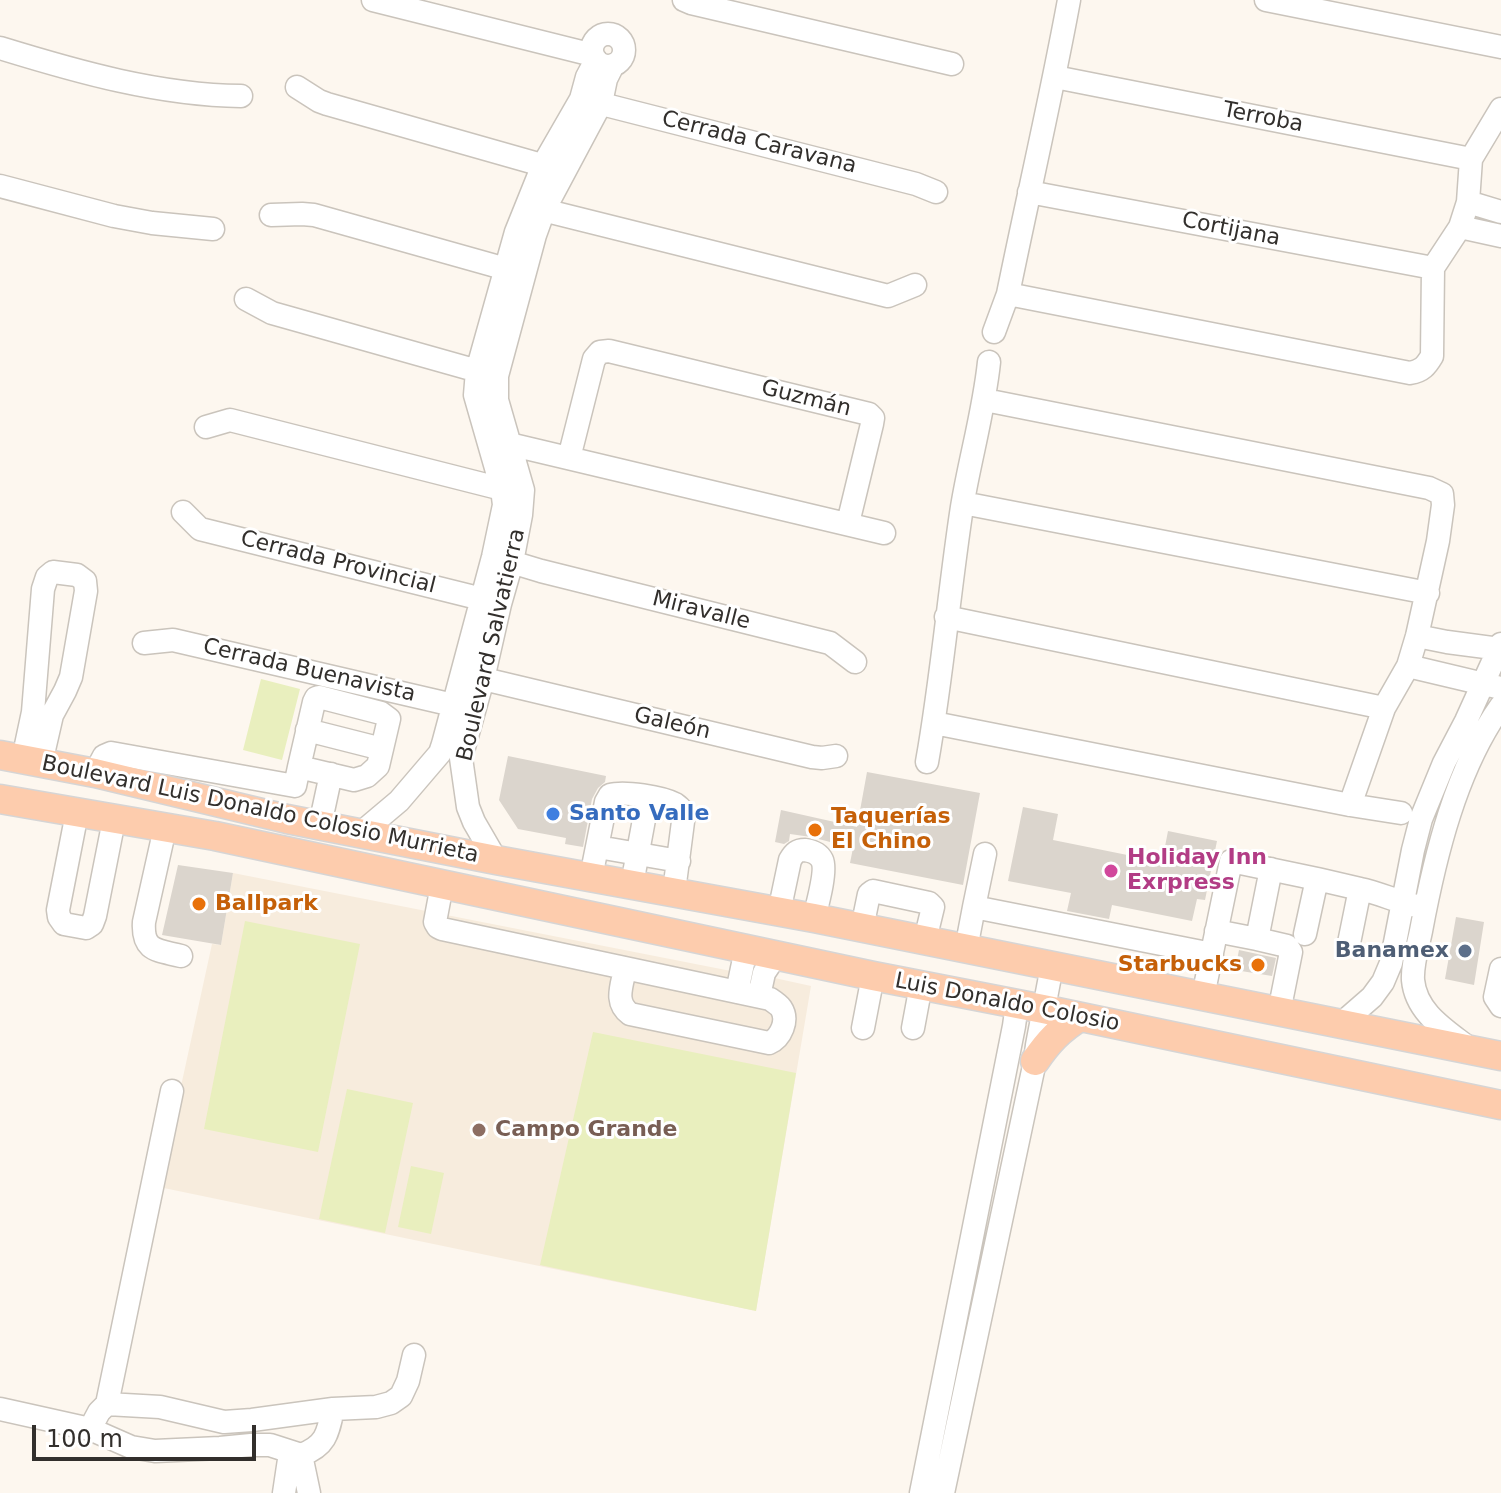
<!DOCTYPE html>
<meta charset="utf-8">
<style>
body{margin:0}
#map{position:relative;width:1501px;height:1493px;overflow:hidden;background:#fdf7ef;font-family:"DejaVu Sans",sans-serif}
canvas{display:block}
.scale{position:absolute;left:32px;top:1425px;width:224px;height:36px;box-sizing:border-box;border:4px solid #322f2c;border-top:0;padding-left:10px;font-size:24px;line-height:28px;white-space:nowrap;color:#322f2c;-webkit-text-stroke:6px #fff;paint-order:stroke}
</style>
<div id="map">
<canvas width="1501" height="1493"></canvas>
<div class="scale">100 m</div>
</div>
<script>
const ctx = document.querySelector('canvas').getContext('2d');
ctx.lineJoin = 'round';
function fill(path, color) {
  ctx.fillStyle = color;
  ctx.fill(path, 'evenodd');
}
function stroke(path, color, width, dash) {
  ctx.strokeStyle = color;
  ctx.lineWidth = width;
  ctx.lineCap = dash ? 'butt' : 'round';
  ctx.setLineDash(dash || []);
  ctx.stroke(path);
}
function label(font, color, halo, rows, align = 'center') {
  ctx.font = font + ' "DejaVu Sans",sans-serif';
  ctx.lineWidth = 6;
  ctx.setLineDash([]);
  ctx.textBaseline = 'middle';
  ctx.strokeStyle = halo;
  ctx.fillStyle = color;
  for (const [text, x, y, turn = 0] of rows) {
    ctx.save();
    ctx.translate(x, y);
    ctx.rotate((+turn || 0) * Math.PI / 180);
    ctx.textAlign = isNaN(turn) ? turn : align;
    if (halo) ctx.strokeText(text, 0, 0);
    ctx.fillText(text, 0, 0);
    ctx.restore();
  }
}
const built = new Path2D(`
 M233,873L731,971V977L766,983L770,977L811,986L756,1311L159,1187L212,944L221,945Z`);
const green = new Path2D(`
 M261,679L300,689L282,760L243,750Z
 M245,921L360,944L318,1152L204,1129Z
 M593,1032L796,1073L756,1311L540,1265Z
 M347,1089L413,1103L385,1233L319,1219Z
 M411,1166L444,1173L431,1234L398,1227Z`);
const building = new Path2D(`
 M508,756L606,776L605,782L598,788L592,799L583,847L565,844L566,838L518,829L499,800Z
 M867,772L980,793L963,885L850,863L853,848L811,837L790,834L789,841L784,844L775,842L781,810L857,827Z
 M1023,807L1058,814L1053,840L1162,862L1168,831L1217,841L1205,900L1197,899L1192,921L1112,905L1109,919L1067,911L1071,893L1008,881Z
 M178,865L233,873L221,945L162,935Z
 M1456,917L1484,922L1474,985L1445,979Z
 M1239,950L1276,958L1272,976L1235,970Z`);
const minor = new Path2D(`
 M373,0L593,55
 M684,0L691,3L952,64
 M1069,0C1051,98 1028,196 1008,294L1410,373C1422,371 1426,366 1432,356L1433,268L1460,227L1468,202L1471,159L1501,109
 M1266,0L1501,47
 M592 50a16 16 0 1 1 32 0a16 16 0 1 1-32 0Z
 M0,48C78,72 159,95 241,96
 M1055,77L1471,159
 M297,87L319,101L327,104L556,169
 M586,100L916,184L936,192
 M0,186L114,216L152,223L213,229
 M1029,192L1433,268
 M1468,202L1501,212
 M531,207L888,296L915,285
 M271,215L302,214L314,215L517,272
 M1460,227L1501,236
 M246,299L272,313L492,375
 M994,332L1008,294
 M985,400L1429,488L1442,494L1443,505L1438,541L1417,636L1408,666L1384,708L1350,805
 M206,427L230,420L502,489H511
 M499,444H509L884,533
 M569,458L594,359L600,352L609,351L869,414L873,418L872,424L848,523
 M963,503L1428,593
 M183,512L200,529L494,602
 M498,558L541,571L830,643L855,662
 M946,617L1384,708
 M1417,636L1447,642L1501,649
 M144,643L173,640L466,708
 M1408,666L1501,688
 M471,676L812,757L822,758L836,756
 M319,697L381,713L389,719L378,766L367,776L354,780L299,767L314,702L316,698Z
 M934,723L1350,805L1401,813
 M307,730L382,749
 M23,759L33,712L43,589L47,577L53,572L77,575L85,581L86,591L71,677L65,691L52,715L41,763
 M927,762C942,678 949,592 962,507C970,458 984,411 989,362
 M95,773L104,756L111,753L295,786L299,767
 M77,813L58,910L59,917L64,924L86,928L92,924L95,916L114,820
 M320,825L331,774
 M165,828L144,922C142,952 158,950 181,956
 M361,833L399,801L440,753L443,744L493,557L504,505L502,489L475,395L477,371L516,232L543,165L581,99L587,77L596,60
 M598,847L679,861
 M985,854L974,907L1212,954
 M496,860L474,822L468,807L461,758L483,679L500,604L512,562L521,515L523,490L497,400V376L535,235L544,210L601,103L606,79L613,65
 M591,877L606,802L610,795C624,791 662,797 675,804C681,808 680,808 684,814L674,891
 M1317,879L1360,889L1349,943
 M632,884L648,798
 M442,885L435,922L438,927L442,929L770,999C773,1001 779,1005 781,1008C789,1020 781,1038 769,1043L630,1014C614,1002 622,986 625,969
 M1360,889C1380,893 1397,902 1417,906
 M779,912L790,860C794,853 797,850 805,850C812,851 819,854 822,860C827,870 817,906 814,918
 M862,928L869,894L873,891L929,903L933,907L925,940
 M1216,931L1257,939L1271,869
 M1257,939L1287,946L1291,952L1279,1012
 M966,949L974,907
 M1501,969L1495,997L1501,1006
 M737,992L746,949
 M759,996L764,973L776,955
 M1203,996L1231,861L1317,879L1305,934
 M1341,1024L1372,997L1383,982L1391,963L1413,850L1421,819L1444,763L1466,721L1501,644
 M863,1028L873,976
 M913,1028L921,985
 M1470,1049C1446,1030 1416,1013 1413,980C1412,964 1418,946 1421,931C1435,856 1456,769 1501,706
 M107,1404L160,1407L224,1422L252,1420L333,1409L376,1407L391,1403L401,1396L408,1381L414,1355
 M0,1409L90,1429L131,1447L155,1451L220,1448L251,1445H270L301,1455L309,1493
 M90,1429L99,1412L107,1404L172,1091
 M301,1455C326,1446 328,1433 333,1409
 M284,1493L290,1453
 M921,1493L1014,1026L1017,1004
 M943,1493L1035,1061L1037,1045L1052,966`);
const major = new Path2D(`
 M0,755L95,773L287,819L496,860L814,918L1501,1056
 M0,799L215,836L873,976L1043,1009L1501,1105
 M1035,1061C1048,1042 1060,1029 1080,1017`);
const markers = [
 [553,814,8,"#3f7fe0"],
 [815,830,8,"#e8710a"],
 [1111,871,8,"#d1479c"],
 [199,904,8,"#e8710a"],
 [1465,951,8,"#5c6f8a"],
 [1258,965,8,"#e8710a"],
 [479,1130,8,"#8d6e63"]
];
const streetNames = [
 ["Terroba",1263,118,11],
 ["Cerrada Caravana",759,143,14],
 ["Cortijana",1231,230,11],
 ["Guzmán",806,399,14],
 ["Cerrada Provincial",338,563,14],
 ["Miravalle",701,611,14],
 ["Boulevard Salvatierra",492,645,-77],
 ["Cerrada Buenavista",309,671,13],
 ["Galeón",672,724,13],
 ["Boulevard Luis Donaldo Colosio Murrieta",260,810,12],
 ["Luis Donaldo Colosio",1007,1003,11]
];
const shopNames = [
 ["Santo Valle",569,814]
];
const foodNames = [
 ["Taquerías",831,817],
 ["El Chino",831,842],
 ["Ballpark",215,904],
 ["Starbucks",1242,965,"right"]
];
const hotelNames = [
 ["Holiday Inn",1127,858],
 ["Exrpress",1127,883]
];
const serviceNames = [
 ["Banamex",1449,951]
];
const educationNames = [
 ["Campo Grande",495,1130]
];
fill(built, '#f7ecdd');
fill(green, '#e9efbe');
fill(building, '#dbd5cd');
stroke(minor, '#cac4bc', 25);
stroke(major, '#d6d5d5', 31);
stroke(minor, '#fff', 22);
stroke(major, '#fdccad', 28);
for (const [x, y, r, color] of markers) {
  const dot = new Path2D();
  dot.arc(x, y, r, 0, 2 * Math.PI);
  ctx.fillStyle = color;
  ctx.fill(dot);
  stroke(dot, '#fff', 3);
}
label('22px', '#322f2c', '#fff', streetNames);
label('bold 22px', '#366cbe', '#fff', shopNames, 'left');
label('bold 22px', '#c56008', '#fff', foodNames, 'left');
label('bold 22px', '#b23c85', '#fff', hotelNames, 'left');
label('bold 22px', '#4e5e75', '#fff', serviceNames, 'right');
label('bold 22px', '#785e54', '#fff', educationNames, 'left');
</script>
